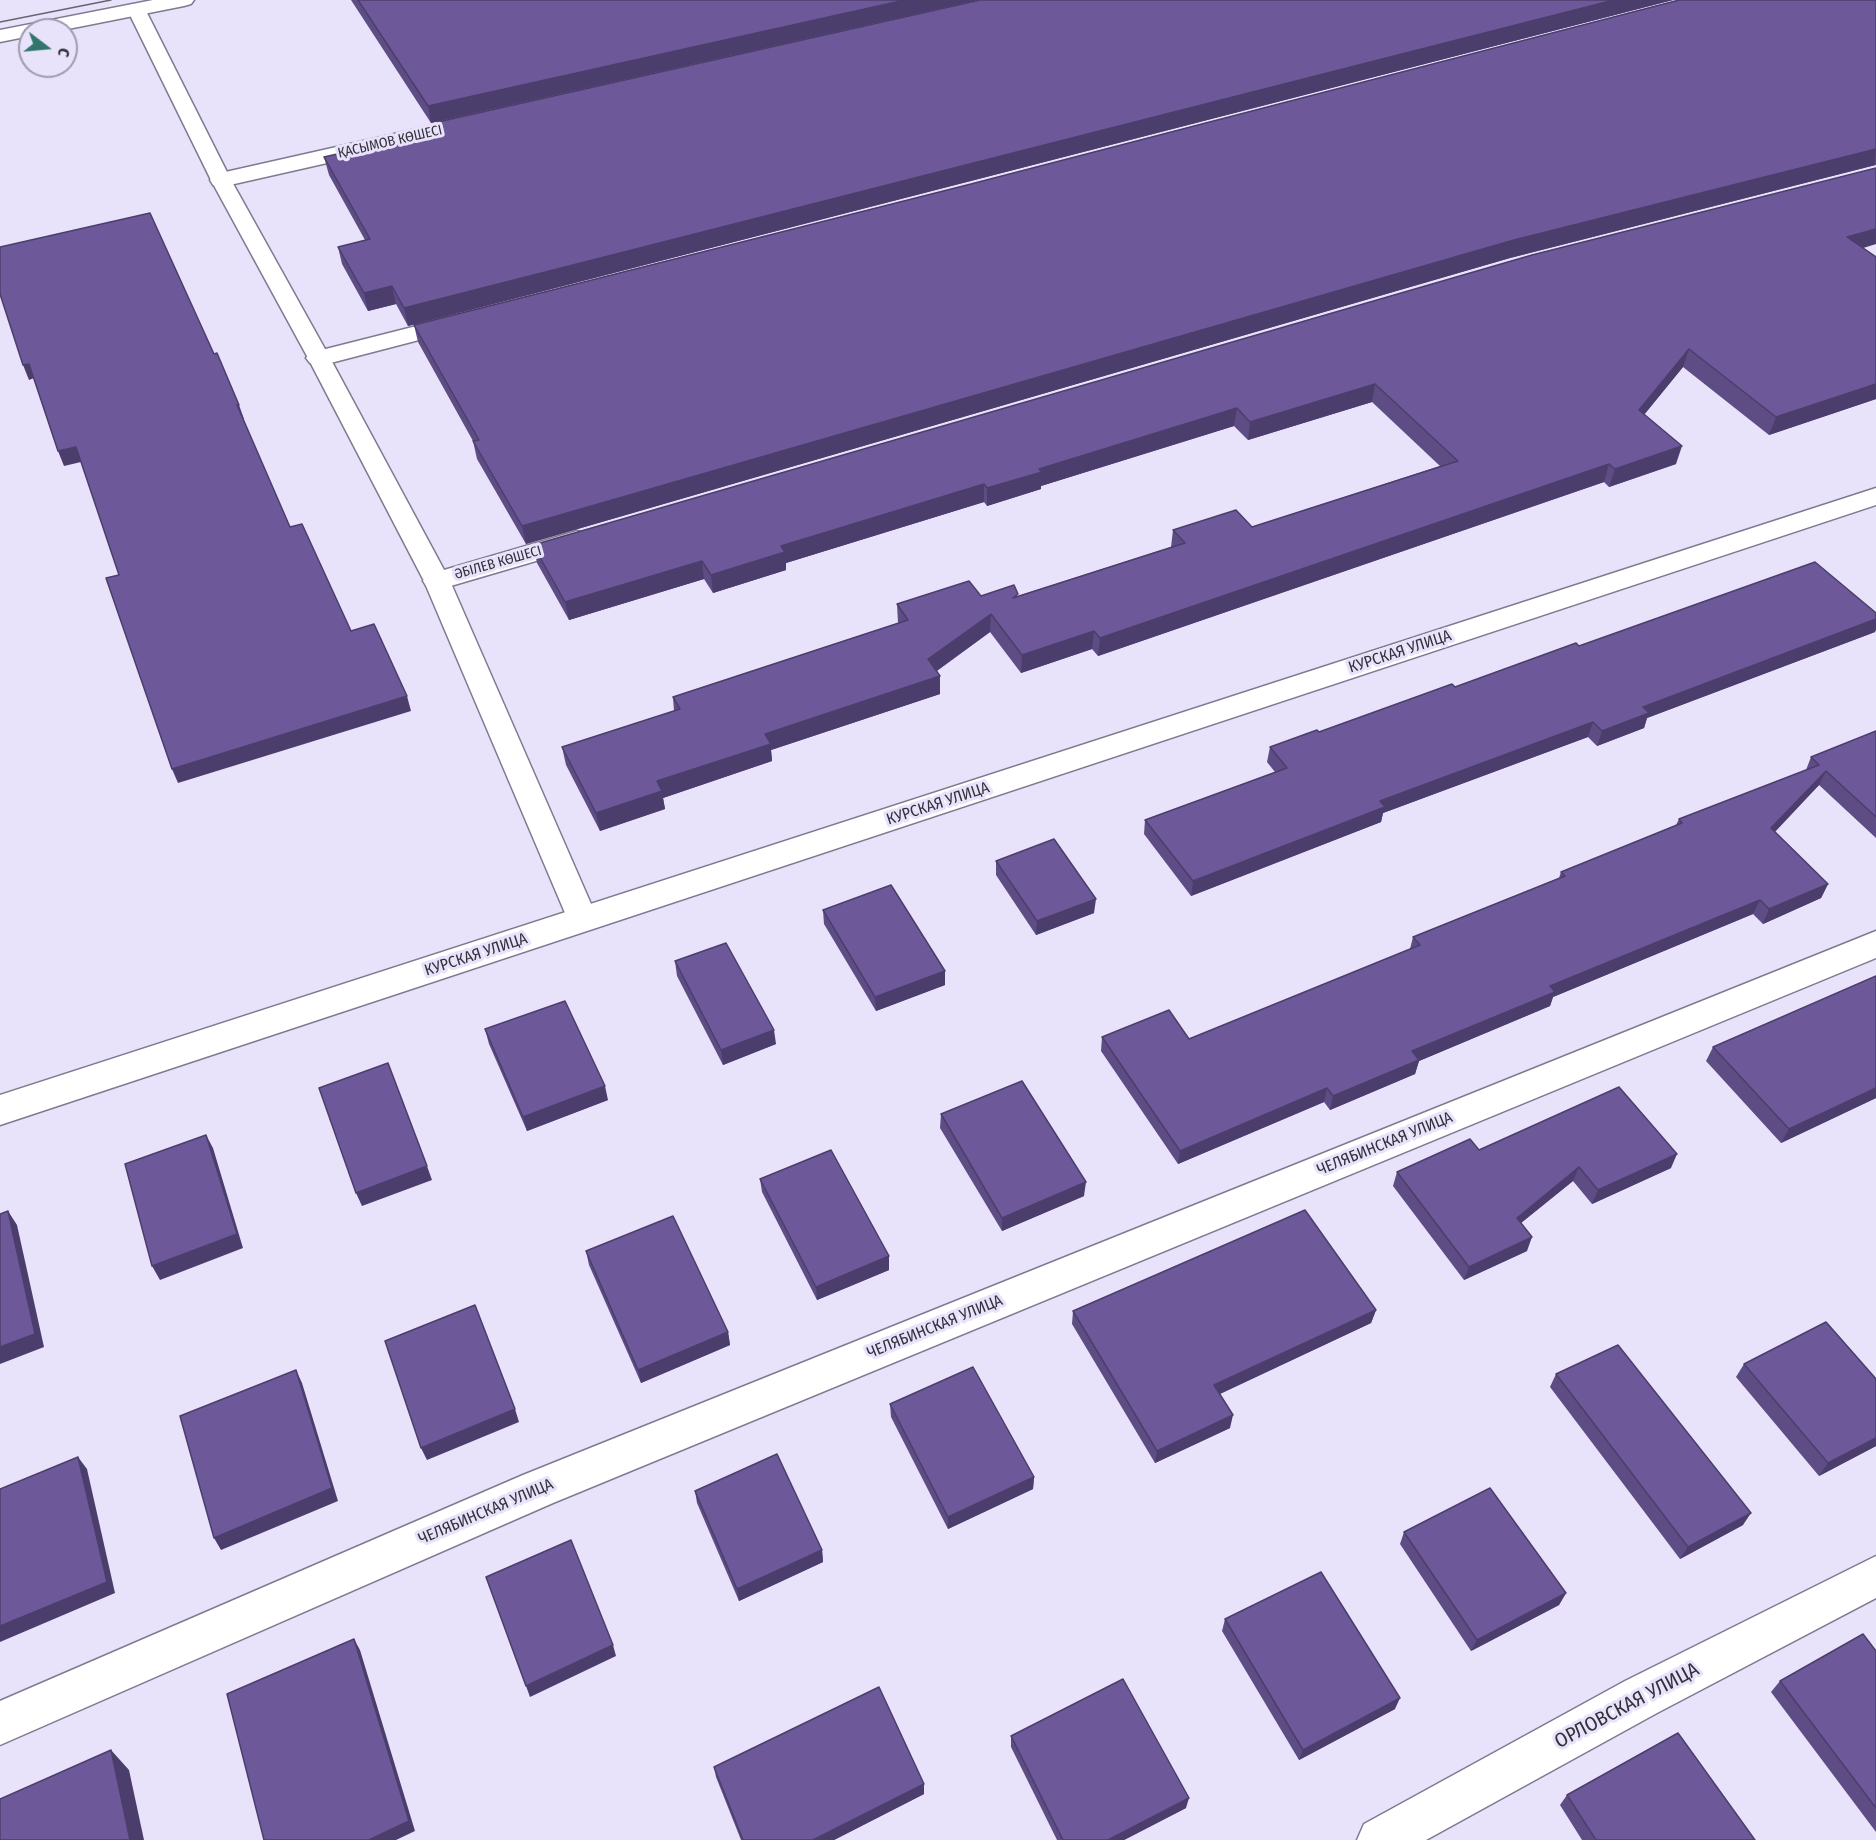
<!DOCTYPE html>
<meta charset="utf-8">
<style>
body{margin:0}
#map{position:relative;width:1876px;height:1840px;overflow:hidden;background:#e8e2fb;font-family:"Fira Sans Condensed",sans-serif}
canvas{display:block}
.north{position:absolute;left:18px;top:18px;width:60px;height:60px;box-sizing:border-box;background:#e8e2fb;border:2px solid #a09bae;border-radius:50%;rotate:106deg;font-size:16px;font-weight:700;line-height:24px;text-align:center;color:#33313a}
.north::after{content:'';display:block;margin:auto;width:21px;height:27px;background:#30766c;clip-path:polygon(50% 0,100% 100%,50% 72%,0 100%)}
</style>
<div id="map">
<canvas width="1876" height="1840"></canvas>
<div class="north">С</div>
</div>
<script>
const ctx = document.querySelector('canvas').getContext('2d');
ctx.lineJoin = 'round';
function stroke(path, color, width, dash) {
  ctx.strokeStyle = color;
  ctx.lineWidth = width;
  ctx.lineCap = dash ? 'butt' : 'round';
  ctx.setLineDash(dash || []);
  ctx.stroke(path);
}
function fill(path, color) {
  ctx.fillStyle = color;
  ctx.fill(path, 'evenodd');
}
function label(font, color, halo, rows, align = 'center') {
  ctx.font = font + ' "Fira Sans Condensed",sans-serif';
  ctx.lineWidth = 6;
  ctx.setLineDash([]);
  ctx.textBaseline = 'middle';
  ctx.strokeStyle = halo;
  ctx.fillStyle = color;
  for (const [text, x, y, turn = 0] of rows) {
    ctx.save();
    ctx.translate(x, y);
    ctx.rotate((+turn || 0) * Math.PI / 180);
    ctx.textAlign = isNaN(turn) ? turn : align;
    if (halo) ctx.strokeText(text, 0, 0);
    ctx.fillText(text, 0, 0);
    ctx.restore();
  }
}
const lane = new Path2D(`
 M136,4L142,5L145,9L231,180L330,358L450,581L598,920L594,928L583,931L572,928L568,920L424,581L308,358L211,180L127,9L130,5Z`);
const street = new Path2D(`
 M483,114L491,116L494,121L491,126L221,187L213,185L210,180L213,175L221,173Z
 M460,315L469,317L472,322L469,327L319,366L310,363L306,358L310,353Z
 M1876,488V505L0,1125V1095Z
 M577,531L587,534L591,540L587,546L437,590L427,587L423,581L427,575Z
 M1876,931V958L553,1503L0,1745V1701L523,1475Z
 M1876,1556V1598L1657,1713L1426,1840H1357L1364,1824L1625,1681Z`);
const primary = new Path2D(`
 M153,0H194L191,4L184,6L63,30H30V36L0,42V30Z`);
const tram = new Path2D(`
 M0,22L111,0`);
const wall = new Path2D(`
 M351,0H978L431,123Z
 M980,0H1673L408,326L396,304L368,311L342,264L338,247L365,240L329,175L324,157L440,131L438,122Z
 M1876,0V165L1510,258L526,544L477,459L473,441L418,342L414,325L971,184Z
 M1863,248L1876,257V399L1769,435L1683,367L1644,415L1676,464L1609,487L1604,482L1098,656L1092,649L1021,673L990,632L937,671L940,694L771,750L772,761L663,798L665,809L600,831L566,765L562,747L674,711L673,697L898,623L897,604L981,596H1018L1171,547L1173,530L1252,527L1440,466L1372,402L1248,440L1234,426L1041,486V489L987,506L984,502L786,563V570L713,593L704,579L569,620L537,563L533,545Z
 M1876,613V629L1875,632L1647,718L1644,728L1597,746L1588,737L1383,813L1381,822L1191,896L1144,834L1145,820L1275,772L1267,762L1270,747L1319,732L1579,646Z
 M1876,731V838L1819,785L1775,832L1828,884L1821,898L1763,924L1753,914L1553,997L1550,1006L1419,1061L1415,1074L1330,1110L1324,1102L1178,1164L1101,1051L1102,1037L1189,1039L1410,949L1413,937L1559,878L1561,872L1676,825L1679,819L1806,770L1811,757Z
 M996,861L1094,913L1036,935L996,875Z
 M823,910L945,985L876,1011L824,924Z
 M675,961L776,1044L723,1065L677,976Z
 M1876,976V1098L1781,1143L1706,1061L1713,1047Z
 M485,1029L608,1100L527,1131L489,1044Z
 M941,1114L1084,1196L1002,1231L940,1128Z
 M1479,1150L1671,1168L1592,1204L1573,1181L1521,1223L1527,1251L1464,1280L1393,1186L1397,1172Z
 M760,1179L889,1256V1270L817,1300L762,1192Z
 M586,1251L728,1332L730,1345L641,1383L589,1265Z
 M1376,1310L1371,1323L1220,1394L1230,1428L1155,1463L1072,1324L1073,1311Z
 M1744,1364L1876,1379V1446L1819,1476L1736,1377Z
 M1556,1374L1743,1525L1680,1559L1550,1387Z
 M890,1404L1034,1477L1033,1489L948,1529L891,1417Z
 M695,1491L822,1550L823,1562L739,1601L697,1503Z
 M1404,1532L1566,1593L1559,1605L1471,1651L1400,1544Z
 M1225,1619L1395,1709L1299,1760L1222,1631Z
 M1876,1651V1832L1771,1692L1780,1681Z
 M1011,1736L1186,1808L1124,1840H1057L1011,1747Z
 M714,1767L924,1784V1794L834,1840H741L716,1777Z
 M1567,1795L1755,1840H1582L1560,1805Z`);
const shadedWall = new Path2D(`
 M905,0H978L431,123L428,106Z
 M1614,0H1673L408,326L404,308Z
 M1876,149L1875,165L1510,258L526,544L522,526L1514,240Z
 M1876,229V244L1841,255L1847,237Z
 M392,286L396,304L368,311L364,293Z
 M1689,349L1683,367L1633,428L1639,410Z
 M29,364L34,378L29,380L23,365Z
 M1375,384L1372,402L1248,440L1250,422Z
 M1876,384V399L1769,435L1776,417Z
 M237,405H239L244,419L241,420Z
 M1237,408L1234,426L1041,486V489L987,506V488L1039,469Z
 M1682,446L1676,464L1609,487L1615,469Z
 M76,447L81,462L64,466L58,451Z
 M1609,464L1604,482L1098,656L1100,638Z
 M984,484V502L786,563V570L713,593L711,575L781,546Z
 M702,561L704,579L569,620L565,602Z
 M991,614L990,632L928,677V659Z
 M1876,619V629L1875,632L1647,718L1644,728L1597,746L1602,731L1643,707Z
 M1094,631L1092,649L1021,673L1022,655Z
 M940,676V694L771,750L772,761L663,798L665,809L600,831L596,813L657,781L765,734Z
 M407,696L411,711L178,783L172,769Z
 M1593,722L1588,737L1383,813L1381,822L1191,896L1193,881L1380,801Z
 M1826,771L1819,785L1764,843L1771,828Z
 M1828,884L1821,898L1763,924L1769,909Z
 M1096,899L1094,913L1036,935L1037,921Z
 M1760,900L1753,914L1553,997L1550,1006L1419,1061L1415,1074L1330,1110L1333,1096L1412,1051L1550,986Z
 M945,971V985L876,1011L875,997Z
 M774,1030L776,1044L723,1065L721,1050Z
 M605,1086L608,1100L527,1131L523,1117Z
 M1327,1088L1324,1102L1178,1164L1180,1151Z
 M1876,1088V1098L1781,1143L1789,1129Z
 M206,1135L213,1148L243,1248L160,1280L152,1266Z
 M1677,1154L1671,1168L1592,1204L1598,1190Z
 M427,1166L432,1180L362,1206L356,1193Z
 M1579,1167L1573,1181L1511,1231L1517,1218Z
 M1086,1182L1084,1196L1002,1231V1218Z
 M8,1211L17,1225L44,1347L0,1364V1347Z
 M1532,1237L1527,1251L1464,1280L1469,1267Z
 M889,1256V1270L817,1300L816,1287Z
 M1376,1310L1371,1323L1211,1398L1214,1385Z
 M728,1332L730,1345L641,1383L638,1370Z
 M296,1370L302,1383L338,1501L221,1550L214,1538Z
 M515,1409L519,1422L427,1460L421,1448Z
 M1233,1415L1230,1428L1155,1463L1157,1451Z
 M1876,1438V1446L1819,1476L1828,1463Z
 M78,1457L87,1469L115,1593L0,1642V1626Z
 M1034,1477L1033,1489L948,1529V1517Z
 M1751,1513L1743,1525L1680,1559L1688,1547Z
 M822,1550L823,1562L739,1601L737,1589Z
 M1566,1593L1559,1605L1471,1651L1477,1640Z
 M354,1639L360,1650L415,1831L396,1840H369Z
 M613,1645L616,1656L530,1697L526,1686Z
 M1400,1698L1395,1709L1299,1760L1303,1750Z
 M111,1750L129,1770L144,1840H130Z
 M924,1784V1794L834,1840H813Z
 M1189,1798L1186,1808L1124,1840H1108Z`);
const building = new Path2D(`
 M358,0H905L428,106Z
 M980,0H1614L404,308L392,286L364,293L338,247L370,239L324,157L443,130L438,122Z
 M1679,0H1876V149L1514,240L522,526L473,441L479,440L414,325L971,184Z
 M1876,168V229L1847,237L1876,257V384L1776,417L1689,349L1639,410L1682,446L1615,469L1609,464L1100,638L1094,631L1022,655L991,614L928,659L940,676L765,734L771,744L657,781L662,791L596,813L562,747L680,709L673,697L908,620L897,604L969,581L981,596L1014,585L1018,594L1013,598L1185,543L1173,530L1236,510L1252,527L1458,461L1375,384L1250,422L1237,408L1039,469L1042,472L987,488L984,484L781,546L785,552L711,575L702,561L565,602L533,545L1532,255Z
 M150,213L214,354L217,353L239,405H237L290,527L302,524L351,631L374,624L407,696L172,769L106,578L119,575L76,447L58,451L29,364L23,365L0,294V247Z
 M1815,562L1876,613V619L1643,707L1649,713L1602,731L1593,722L1380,801L1385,807L1193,881L1145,820L1287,768L1270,747L1317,730L1319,732L1452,684L1455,687L1576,643L1579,646Z
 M1876,731V817L1826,771L1771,828L1828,884L1769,909L1760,900L1550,986L1555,992L1412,1051L1419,1060L1333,1096L1327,1088L1180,1151L1102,1037L1169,1010L1189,1039L1420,945L1413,937L1565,876L1561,872L1682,823L1679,819L1819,765L1811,757Z
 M1054,839L1096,899L1037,921L996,861Z
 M891,885L945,971L875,997L823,910Z
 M726,943L774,1030L721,1050L675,961Z
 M1876,976V1088L1789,1129L1713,1047Z
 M565,1001L605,1086L523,1117L485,1029Z
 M388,1063L427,1166L356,1193L319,1088Z
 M1022,1081L1086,1182L1002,1218L941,1114Z
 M1619,1087L1677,1154L1598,1190L1579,1167L1517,1218L1532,1237L1469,1267L1397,1172L1470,1139L1479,1150Z
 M206,1135L237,1234L152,1266L125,1164Z
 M831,1150L889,1256L816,1287L760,1179Z
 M1305,1210L1376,1310L1214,1385L1233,1415L1157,1451L1073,1311Z
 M8,1211L35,1334L0,1347V1214Z
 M673,1216L728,1332L638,1370L586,1251Z
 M475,1305L515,1409L421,1448L385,1341Z
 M1826,1322L1876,1379V1438L1828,1463L1744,1364Z
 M1618,1345L1751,1513L1688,1547L1556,1374Z
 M973,1367L1034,1477L948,1517L890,1404Z
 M296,1370L332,1488L214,1538L180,1416Z
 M777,1454L822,1550L737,1589L695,1491Z
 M78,1457L107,1582L0,1626V1489Z
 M1490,1488L1566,1593L1477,1640L1404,1532Z
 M571,1540L613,1645L526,1686L486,1577Z
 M1321,1572L1400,1698L1303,1750L1225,1619Z
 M1863,1634L1876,1651V1808L1780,1681Z
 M354,1639L409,1821L369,1840H264L227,1694Z
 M1123,1679L1189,1798L1108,1840H1063L1011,1736Z
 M879,1687L924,1784L813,1840H743L714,1767Z
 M1678,1733L1755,1840H1596L1567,1795Z
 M111,1750L130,1840H0V1799Z`);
const farStreetnames = [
 ["ҚАСЫМОВ КӨШЕСІ",390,142,-13],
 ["ӘБІЛЕВ КӨШЕСІ",498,563,-16]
];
const streetNames = [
 ["КУРСКАЯ УЛИЦА",1400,652,-18],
 ["КУРСКАЯ УЛИЦА",938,804,-18],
 ["КУРСКАЯ УЛИЦА",476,955,-18],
 ["ЧЕЛЯБИНСКАЯ УЛИЦА",1385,1144,-22],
 ["ЧЕЛЯБИНСКАЯ УЛИЦА",935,1327,-22],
 ["ЧЕЛЯБИНСКАЯ УЛИЦА",486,1512,-23]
];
const nearStreetnames = [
 ["ОРЛОВСКАЯ УЛИЦА",1627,1706,-28]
];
stroke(lane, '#807a90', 3);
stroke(street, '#807a90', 3);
stroke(primary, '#807a90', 3);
fill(lane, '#fff');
fill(street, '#fff');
fill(primary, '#fff');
stroke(tram, '#666370', 1.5);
fill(wall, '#5e4c84');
fill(shadedWall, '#4c3e6c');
fill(building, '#6d589a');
stroke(building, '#4c3e6c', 1.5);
label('14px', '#33313a', '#e8e2fb', farStreetnames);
label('16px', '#33313a', '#e8e2fb', streetNames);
label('20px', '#33313a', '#e8e2fb', nearStreetnames);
</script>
